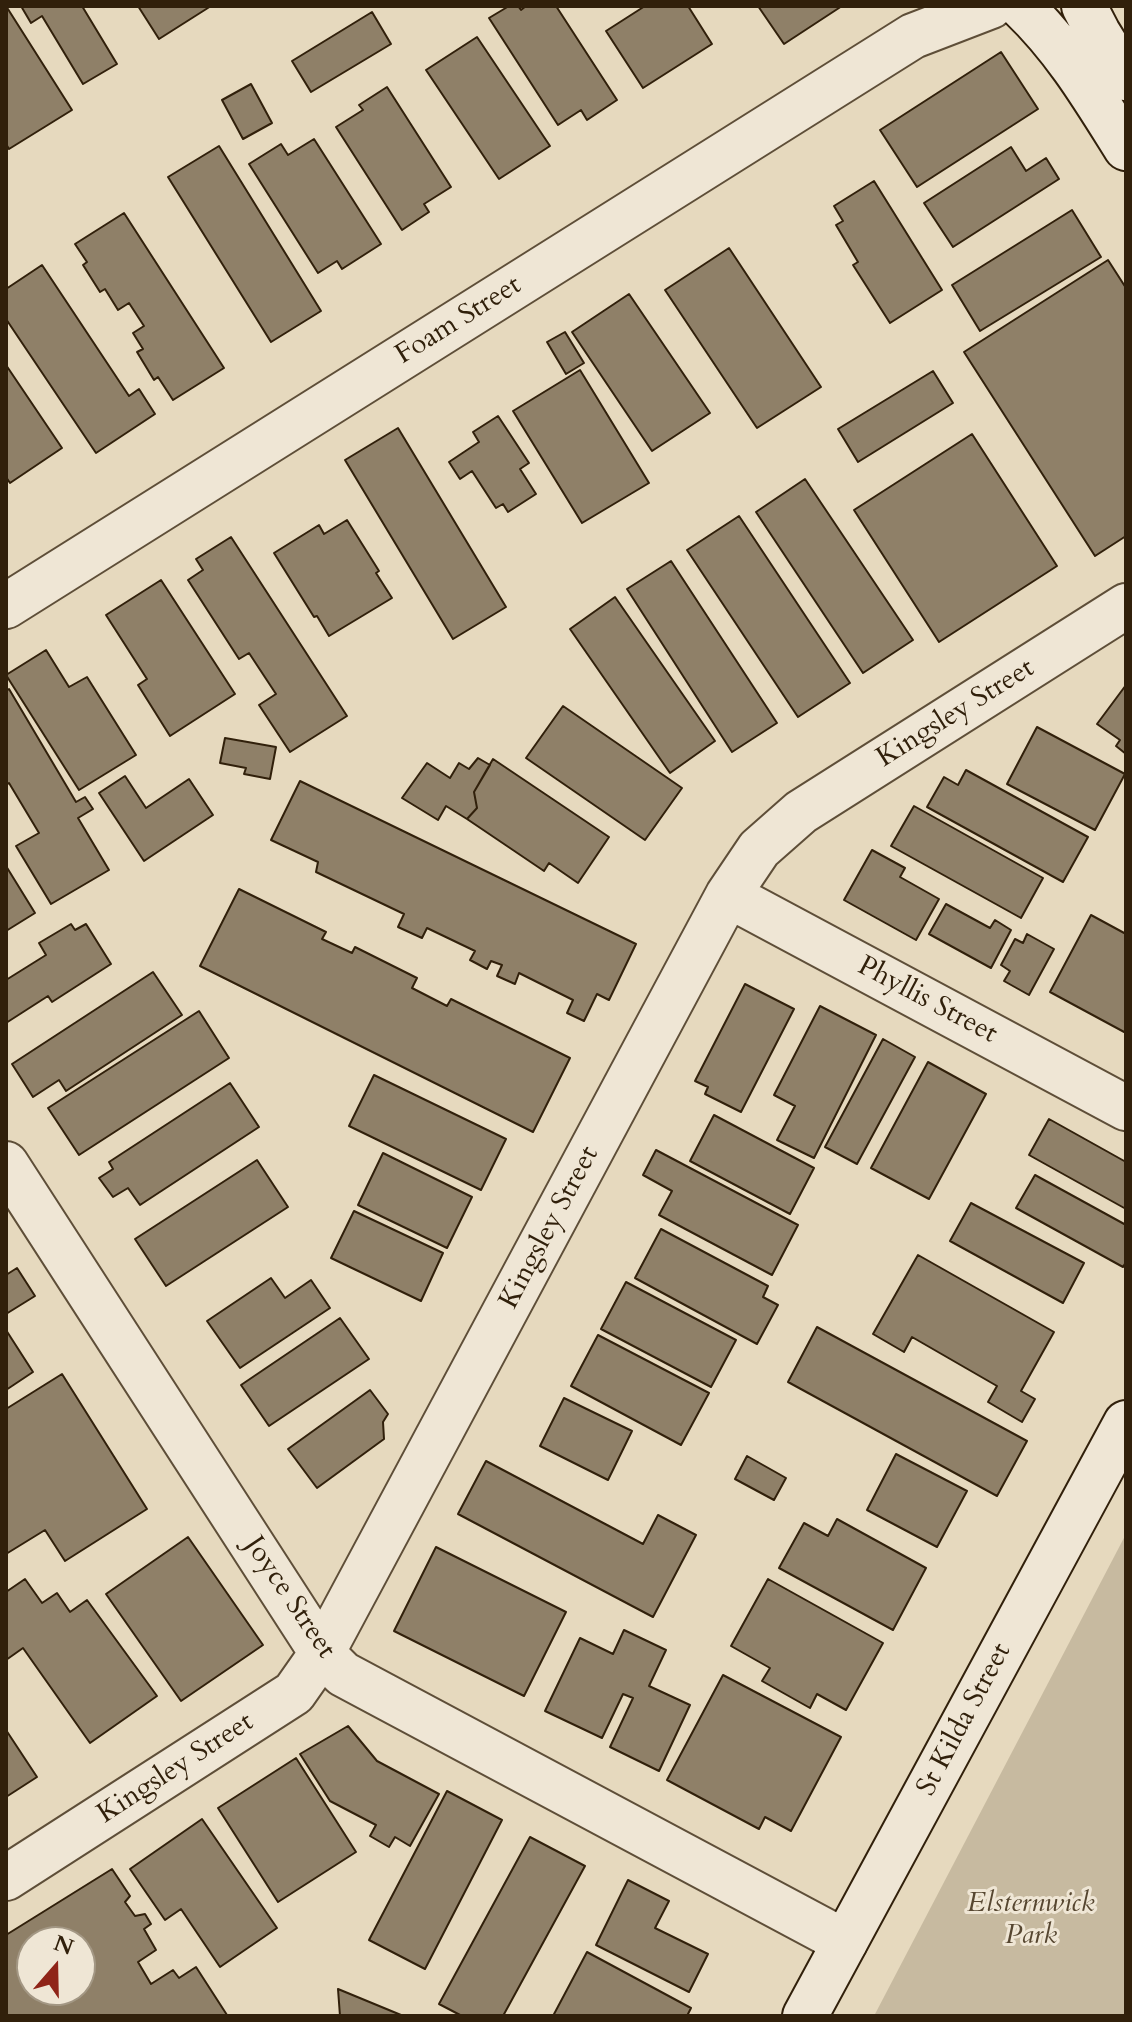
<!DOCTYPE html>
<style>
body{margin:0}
#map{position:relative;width:1132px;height:2022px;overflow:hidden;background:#e6d9be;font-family:Cardo,serif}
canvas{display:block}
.frame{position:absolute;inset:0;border:8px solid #31200b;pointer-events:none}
.north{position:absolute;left:16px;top:1926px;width:80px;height:80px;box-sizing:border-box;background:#efe6d5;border:2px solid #a39784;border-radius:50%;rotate:20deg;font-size:22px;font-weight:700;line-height:32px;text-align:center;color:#31200b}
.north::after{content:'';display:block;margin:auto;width:28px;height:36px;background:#8f2418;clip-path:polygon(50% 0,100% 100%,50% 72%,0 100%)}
</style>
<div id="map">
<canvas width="1132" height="2022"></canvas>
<div class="frame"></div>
<div class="north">N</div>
</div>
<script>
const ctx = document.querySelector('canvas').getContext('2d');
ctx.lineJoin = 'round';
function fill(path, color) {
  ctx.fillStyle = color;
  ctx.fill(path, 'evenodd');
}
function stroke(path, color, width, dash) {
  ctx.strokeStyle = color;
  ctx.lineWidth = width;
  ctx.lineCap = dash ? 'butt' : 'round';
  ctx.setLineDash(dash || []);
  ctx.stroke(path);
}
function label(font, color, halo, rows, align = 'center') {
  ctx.font = font + ' Cardo,serif';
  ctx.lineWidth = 6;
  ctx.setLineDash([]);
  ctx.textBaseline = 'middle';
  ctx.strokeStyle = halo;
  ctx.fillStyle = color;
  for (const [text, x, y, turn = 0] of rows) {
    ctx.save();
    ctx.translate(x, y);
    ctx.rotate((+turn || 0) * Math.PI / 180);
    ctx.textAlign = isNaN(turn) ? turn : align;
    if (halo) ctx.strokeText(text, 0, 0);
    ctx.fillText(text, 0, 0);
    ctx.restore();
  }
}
const green = new Path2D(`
 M1126,1534V2016H874Z`);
const building = new Path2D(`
 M6,6L72,110L9,149L6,144Z
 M21,6H82L117,64L83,84L42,16L31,23Z
 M138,6H211L159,39Z
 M509,6H518L521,10L526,6H556L617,100L587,120L581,110L558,125L489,18Z
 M645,6H688L712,44L643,88L606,31Z
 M758,6H842L784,44Z
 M372,12L391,44L311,92L292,61Z
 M477,37L550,146L499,179L426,70Z
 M1001,52L1038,109L917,187L880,130Z
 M251,84L272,123L243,139L222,100Z
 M387,87L451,187L424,204L429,212L402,230L336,127L363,110L359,105Z
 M314,139L381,244L342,269L337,261L318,273L249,164L281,144L288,155Z
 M219,146L321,311L271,342L168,177Z
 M1011,147L1026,171L1046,158L1059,179L953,247L924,203Z
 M874,181L942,290L890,323L853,265L858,262L836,225L843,221L834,206Z
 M1072,210L1101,257L980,331L952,285Z
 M124,213L224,368L173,400L158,377L154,380L137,352L143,349L133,333L144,326L129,303L118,310L105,289L100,292L83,265L87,262L75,244Z
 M729,248L821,387L757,428L665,290Z
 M1108,260L1126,288V536L1095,556L964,352Z
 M42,265L129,396L139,389L155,414L96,453L6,319V289Z
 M629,294L710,413L652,451L572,332Z
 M565,332L584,363L566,374L547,342Z
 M6,365L62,448L10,483L6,477Z
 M580,370L649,483L582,523L513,411Z
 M933,371L953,403L858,462L838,429Z
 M498,416L529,463L520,469L536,494L508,512L503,504L496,508L472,471L460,479L449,462L479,442L473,432Z
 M398,428L506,607L453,639L345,460Z
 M972,434L1057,566L939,642L854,510Z
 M805,479L913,640L863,673L756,512Z
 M739,516L850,683L798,717L687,550Z
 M347,520L379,571L376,573L392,598L329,636L317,616L314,617L274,553L319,525L324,534Z
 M231,537L347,716L290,752L259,705L276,694L249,653L239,659L188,580L203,570L196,559Z
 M671,561L777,723L732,752L627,589Z
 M161,580L235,694L170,736L138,685L147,679L106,615Z
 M615,597L715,741L670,773L570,629Z
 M46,650L69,687L87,677L136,755L79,790L6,675Z
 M1126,685V754L1116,746L1120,740L1097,724Z
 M9,689L76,802L85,797L93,809L78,818L109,870L51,904L16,846L39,833L9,783L6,785V691Z
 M563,706L682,788L645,840L526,758Z
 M1037,727L1125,774L1095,830L1007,784Z
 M225,738L276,747L270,779L244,774L246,768L220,763Z
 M478,758L490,765L474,792L477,808L467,819L446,806L438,820L402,798L427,763L450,778L459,763L469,769Z
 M493,759L609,837L578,883L549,863L544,871L467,819L477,808L474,792Z
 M966,770L1088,837L1063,882L927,807L944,777L958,785Z
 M125,776L146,808L189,779L213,815L144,861L99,793Z
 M300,781L636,944L609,1000L597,994L584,1021L567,1013L573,1000L519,973L515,984L497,976L502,965L491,961L487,969L470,960L475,951L427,928L422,938L398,927L404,914L316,872L318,862L271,840Z
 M914,806L1043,878L1021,918L891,846Z
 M872,850L905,868L900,877L939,899L916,940L844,900Z
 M6,866L35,913L6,931Z
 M239,889L326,932L322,939L352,953L355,947L417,978L412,988L447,1006L451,999L570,1058L533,1132L200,966Z
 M946,904L990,928L995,920L1011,930L991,968L929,934Z
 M1091,915L1126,934V1033L1050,992Z
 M71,924L75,930L86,924L111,964L52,1002L48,996L6,1023V980L46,955L39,943Z
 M1027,934L1054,949L1029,995L1004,981L1010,971L1001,965L1015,939L1023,943Z
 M153,972L182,1015L66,1091L59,1080L33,1097L12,1064Z
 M745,984L794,1009L741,1112L705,1094L708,1087L695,1081Z
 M820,1006L876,1035L814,1158L777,1140L795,1106L774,1095Z
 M199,1011L229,1058L79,1155L48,1108Z
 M883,1039L915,1057L857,1164L825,1147Z
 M928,1062L986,1094L929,1199L871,1168Z
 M374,1075L506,1139L481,1190L349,1126Z
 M230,1083L259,1127L140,1205L128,1188L113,1197L99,1178L113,1169L109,1162Z
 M714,1115L814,1168L790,1214L690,1161Z
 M1049,1119L1126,1162V1209L1029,1155Z
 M656,1150L798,1225L772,1275L659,1215L672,1191L643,1175Z
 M383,1153L472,1197L447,1248L358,1205Z
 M257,1160L288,1207L166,1286L135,1239Z
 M1035,1175L1126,1225V1262L1123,1267L1016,1208Z
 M971,1203L1084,1263L1063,1303L950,1241Z
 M354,1211L443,1253L421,1301L331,1258Z
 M661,1229L768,1286L763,1297L778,1305L757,1344L635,1278Z
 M918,1255L1054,1332L1021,1391L1035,1399L1022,1422L988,1402L997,1386L912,1337L904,1352L873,1334Z
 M17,1268L35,1296L6,1314V1275Z
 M271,1278L285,1298L311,1280L330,1308L240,1368L207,1321Z
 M626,1282L736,1340L711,1387L601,1329Z
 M340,1318L369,1359L269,1426L241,1385Z
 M817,1327L1027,1441L997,1496L788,1382Z
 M6,1330L33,1372L6,1390Z
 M598,1335L709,1393L681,1445L571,1386Z
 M62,1374L147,1509L65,1561L45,1530L6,1554V1409Z
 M370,1390L388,1414L383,1422L384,1439L317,1488L288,1449Z
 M564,1398L632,1431L608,1480L540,1446Z
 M896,1454L967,1491L937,1547L867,1510Z
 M747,1456L786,1478L774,1500L735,1479Z
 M486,1461L643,1544L658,1515L696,1535L653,1617L458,1514Z
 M837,1519L926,1568L893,1630L779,1568L804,1523L828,1536Z
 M188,1537L263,1645L181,1701L106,1594Z
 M436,1547L566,1612L524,1696L394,1631Z
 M25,1579L42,1603L57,1593L70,1612L87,1600L157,1696L90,1743L23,1648L6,1660V1592Z
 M768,1579L883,1643L846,1710L817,1694L810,1708L762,1681L770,1668L731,1646Z
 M624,1630L666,1650L649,1686L690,1705L659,1771L610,1747L633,1698L623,1694L602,1738L545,1711L580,1638L613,1654Z
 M723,1675L841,1737L791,1831L765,1817L759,1829L667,1780Z
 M348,1726L377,1761L439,1794L410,1846L395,1837L389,1847L370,1836L376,1825L330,1801L300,1754Z
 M6,1730L37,1777L6,1797Z
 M296,1758L356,1852L278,1902L218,1808Z
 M447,1791L502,1820L425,1969L369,1940Z
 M202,1819L277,1928L220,1967L181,1909L165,1920L130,1869Z
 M530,1837L585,1866L503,2016H462L439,2004Z
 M112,1869L130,1896L125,1902L135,1916L145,1914L151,1924L144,1929L156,1950L138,1962L151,1984L173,1970L179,1978L196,1967L227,2015L6,2016V1935ZM32,1942H80V1990H32Z
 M628,1880L669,1901L655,1928L708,1954L689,1992L596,1945Z
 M587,1952L691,2008L687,2016H553Z
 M338,1989L401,2015L340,2016Z`);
const street = new Path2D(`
 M6,606L913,36L991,6
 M728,895L1126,1108
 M6,1164L322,1653L343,1674L845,1942
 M6,1878L294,1693L322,1653L728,895L759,849L801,812L1126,606`);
const secondary = new Path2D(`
 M1021,6C1065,48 1094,97 1126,148
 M1084,6L1098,33L1126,78
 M805,2016L1126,1423`);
const streetNames = [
 ["Foam Street",459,321,-32],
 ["Kingsley Street",956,714,-32],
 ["Phyllis Street",927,1001,28],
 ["Kingsley Street",550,1228,-62],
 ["Joyce Street",289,1598,56],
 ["St Kilda Street",965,1720,-62],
 ["Kingsley Street",176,1769,-33]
];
const parkNames = [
 ["Elsternwick",1031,1905],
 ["Park",1031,1937]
];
fill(green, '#c7baa0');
fill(building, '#8f8068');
stroke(building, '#31200b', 2);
stroke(street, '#5e4e38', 48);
stroke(secondary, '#31200b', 48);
stroke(street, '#efe6d5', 44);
stroke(secondary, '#efe6d5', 44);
label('28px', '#31200b', '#efe6d5', streetNames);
label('italic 28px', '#564630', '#efe6d5', parkNames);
</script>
